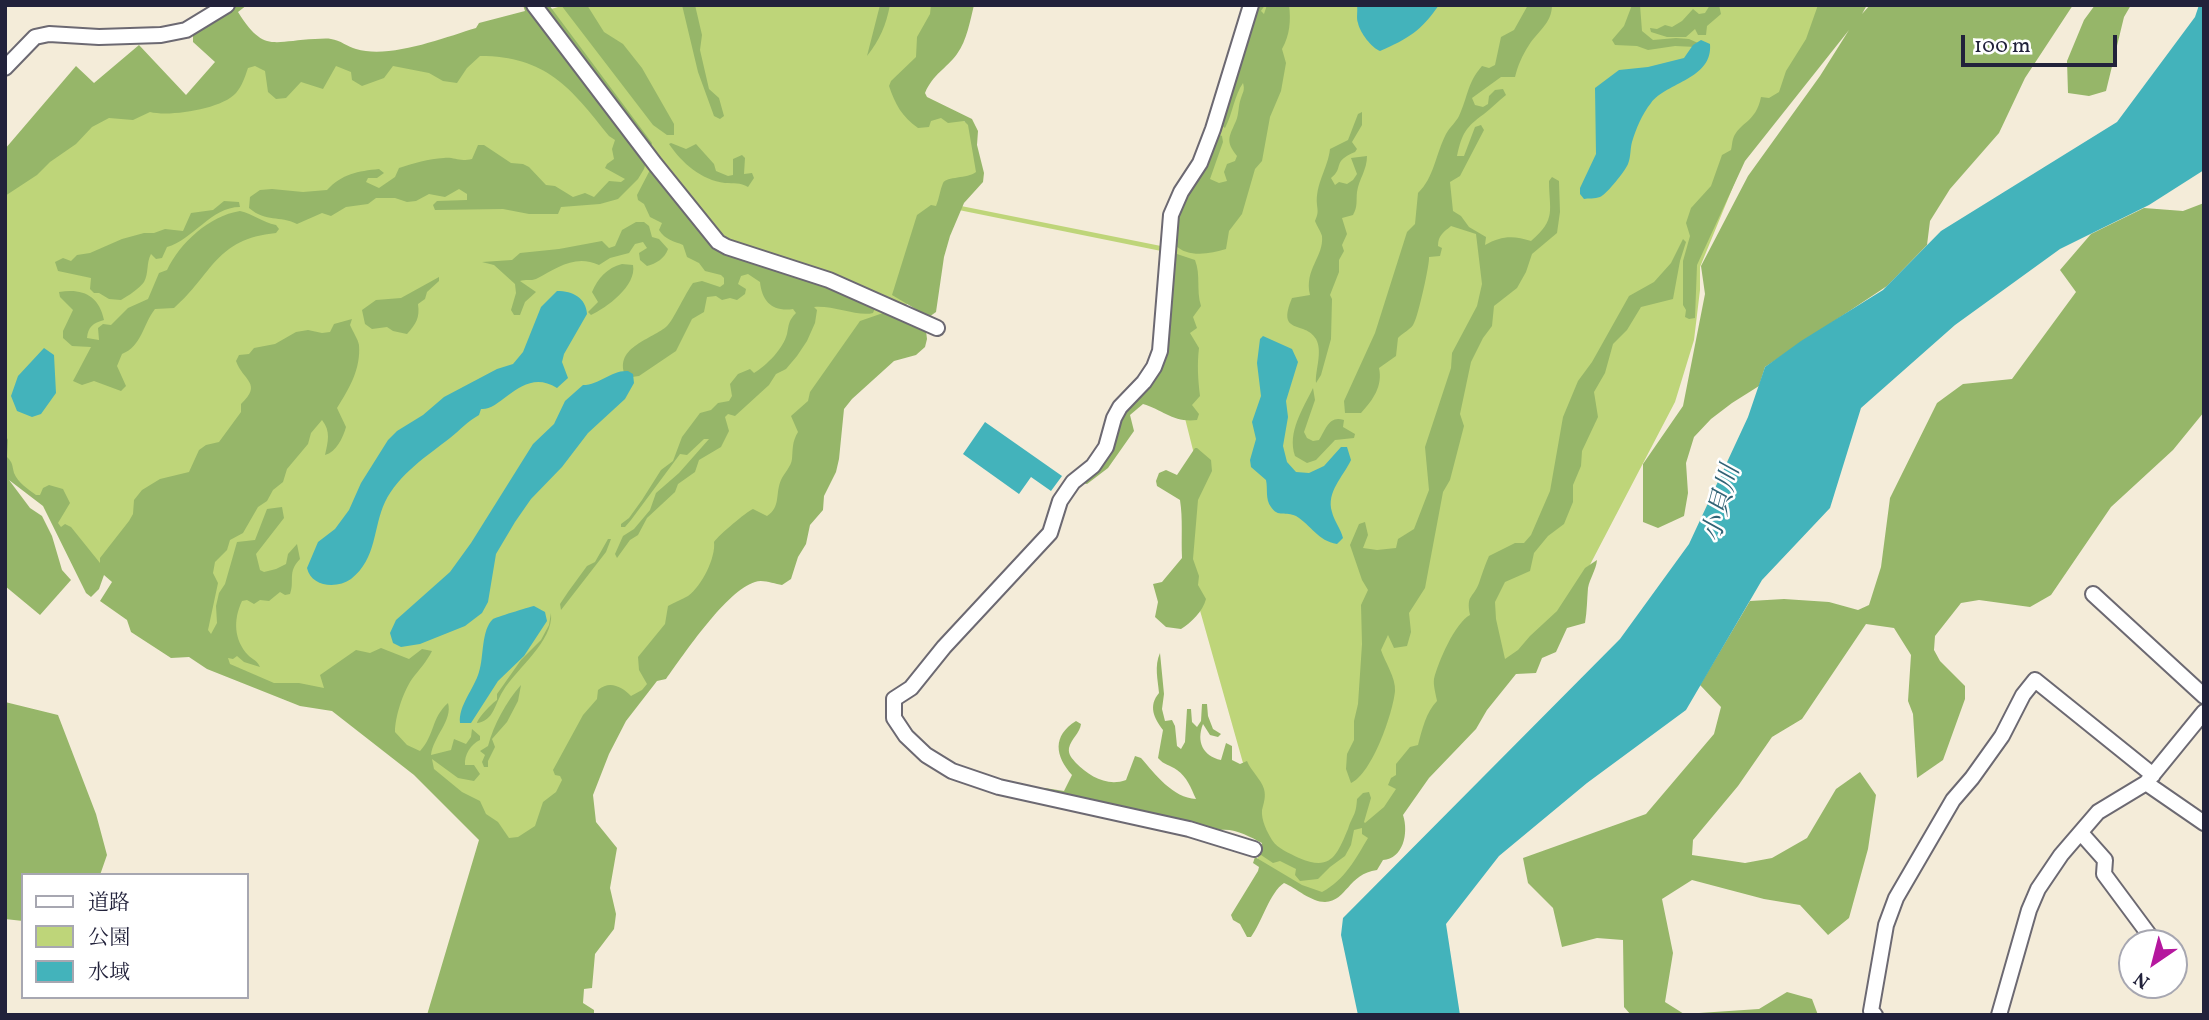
<!DOCTYPE html>
<meta charset="utf-8">
<style>
body{margin:0}
#map{position:relative;width:2209px;height:1020px;overflow:hidden;background:#f4ecd9;font-family:Vollkorn,"Noto Serif JP",serif}
canvas{display:block}
.frame{position:absolute;inset:0;border:7px solid #22223b;pointer-events:none}
.legend{position:absolute;left:21px;top:873px;width:228px;height:126px;box-sizing:border-box;background:#fff;border:2px solid #a7a7b1;margin:0;padding:9px 12px;list-style:none;font-size:21px;color:#22223b}
.legend li{display:flex;align-items:center;gap:14px;height:35px}
.legend b{width:35px;border:2px solid #a7a7b1}
.north{position:absolute;left:2118px;top:929px;width:70px;height:70px;box-sizing:border-box;background:#fff;border:2px solid #a7a7b1;border-radius:50%;rotate:215deg;font-size:19px;font-weight:700;line-height:28px;text-align:center;color:#22223b}
.north::after{content:'';display:block;margin:auto;width:24px;height:32px;background:#b5179e;clip-path:polygon(50% 0,100% 100%,50% 72%,0 100%)}
.scale{position:absolute;left:1961px;top:35px;width:156px;height:32px;box-sizing:border-box;border:4px solid #22223b;border-top:0;padding-left:9px;font-size:21px;line-height:24px;white-space:nowrap;color:#22223b;-webkit-text-stroke:5px #fff;paint-order:stroke}
</style>
<div id="map">
<canvas width="2209" height="1020"></canvas>
<div class="frame"></div>
<ul class="legend">
<li><b style="height:9px;background:#fff"></b>道路</li>
<li><b style="height:19px;background:#bed579"></b>公園</li>
<li><b style="height:19px;background:#43b3bb"></b>水域</li>
</ul>
<div class="north">N</div>
<div class="scale">100 m</div>
</div>
<script>
const ctx = document.querySelector('canvas').getContext('2d');
ctx.lineJoin = 'round';
function fill(path, color) {
  ctx.fillStyle = color;
  ctx.fill(path, 'evenodd');
}
function stroke(path, color, width, dash) {
  ctx.strokeStyle = color;
  ctx.lineWidth = width;
  ctx.lineCap = dash ? 'butt' : 'round';
  ctx.setLineDash(dash || []);
  ctx.stroke(path);
}
function label(font, color, halo, rows, align = 'center') {
  ctx.font = font + ' Vollkorn,"Noto Serif JP",serif';
  ctx.lineWidth = 5;
  ctx.setLineDash([]);
  ctx.textBaseline = 'middle';
  ctx.strokeStyle = halo;
  ctx.fillStyle = color;
  for (const [text, x, y, turn = 0] of rows) {
    ctx.save();
    ctx.translate(x, y);
    ctx.rotate((+turn || 0) * Math.PI / 180);
    ctx.textAlign = isNaN(turn) ? turn : align;
    if (halo) ctx.strokeText(text, 0, 0);
    ctx.fillText(text, 0, 0);
    ctx.restore();
  }
}
const green = new Path2D(`
 M565,5H958L923,92L927,101L971,125L979,172L956,205L1176,249L1182,212L1209,166L1260,17L1262,5H1867L1744,160L1700,267V290L1694,340L1675,402L1581,582L1554,624L1497,673L1363,864L1325,899L1256,862L1265,841L1190,575L1194,454L1169,355L1176,254L939,206L900,325L814,422L787,529L623,719L542,880L337,703L262,686L183,643L152,588L70,558L44,505L5,474V160L138,50L188,102L255,53L383,58Z`);
const forest = new Path2D(`
 M236,5H247L238,12C264,53 272,41 315,39C320,39 326,38 331,39C340,40 348,47 356,49C390,59 443,38 476,28L479,23L525,11L523,5H549L652,143L644,169L638,179L618,199L600,204L561,207L558,214H529L503,209L435,210L433,205L437,201L467,200V194L459,189L445,197L429,194L416,201L407,202L395,198H376L368,204L346,207L331,216L322,213L297,224C279,215 267,223 249,208L250,197L260,190L272,189L303,192L327,190C342,174 358,171 379,169L384,173L377,178H368L366,182L379,188L395,177L399,168C414,163 428,159 444,158C455,157 458,162 472,159L478,145H484L511,163L523,164L529,167L546,185L555,186L573,197L585,193L594,197L609,181L621,182L625,179L605,168L607,164L614,159L612,149L615,140L609,136C571,88 546,56 480,56L467,68L457,83L443,81L429,73L393,66L384,78L362,86L352,80L351,72L336,66L323,89L301,82L286,98L276,99L268,92L265,71L255,66L248,68C245,77 242,86 236,93C222,109 170,117 150,112L133,120L109,118L92,127L76,144L50,162L37,175L5,196V149L76,66L94,83L139,45L186,95L215,62L193,42V35Z
 M561,5H587L604,32L623,44L642,68L674,124V135H667L653,125Z
 M682,5H695L702,35L700,50L709,89L719,98L724,116L720,119L714,116L698,72Z
 M880,5H890C886,25 880,40 867,56Z
 M931,5H974C970,21 967,40 957,54C946,69 933,74 925,93L927,97L972,119L978,131L977,145L984,173L983,182L964,203L950,236L944,257L936,312L929,317L892,295L917,215L931,205L936,206C939,199 940,190 943,183C947,176 967,179 976,172L968,125L964,121L948,123L941,118L931,121L929,127L918,128C902,117 895,104 889,86L891,81L916,57L917,37L930,14Z
 M1258,5H1265L1261,11L1264,14L1267,5H1289C1291,20 1290,35 1282,49L1286,63L1281,91L1270,117L1262,161L1255,169L1242,214L1229,231L1226,249C1210,254 1188,258 1175,245L1174,240L1179,210L1198,179L1217,134L1222,136L1223,142L1210,179L1219,183L1227,181L1224,172L1227,164L1235,161L1237,156C1225,141 1229,137 1236,121C1239,114 1238,106 1241,98C1243,92 1245,90 1243,83C1234,96 1233,113 1225,128L1221,125Z
 M1528,5H1552C1552,23 1538,31 1529,45C1522,56 1518,65 1515,77H1501L1472,98L1475,105L1483,107L1488,104L1489,96L1495,90L1503,89L1506,95C1498,101 1492,108 1484,114C1466,127 1462,133 1457,156H1464L1475,127L1481,125L1484,130L1460,176L1450,182L1453,211L1461,216L1469,227L1486,237L1485,245C1501,236 1513,235 1531,241C1557,219 1549,210 1549,181L1552,177L1559,181L1560,212L1557,233L1532,254L1526,272L1517,288L1494,306L1492,326L1483,338L1471,362L1460,414L1464,426L1450,480L1443,492L1425,588L1409,613L1411,632L1407,646L1394,648L1388,635L1381,650C1385,662 1396,678 1395,691C1393,713 1372,774 1351,783L1346,769L1347,754L1354,740V721L1358,704L1362,644L1361,605L1368,590L1362,580L1350,545L1359,524L1365,522L1368,535L1363,548L1377,550L1396,548L1398,539L1414,529L1429,490L1425,447L1451,368L1452,353L1477,306L1482,284L1476,234L1451,226C1444,232 1438,235 1438,246L1442,248L1440,256L1429,257C1430,263 1418,317 1414,323C1412,329 1402,333 1398,338L1396,356L1379,368C1383,386 1373,400 1361,413H1345L1344,401L1375,333L1407,232L1415,224L1418,193C1434,178 1436,153 1446,134C1450,127 1456,122 1459,116C1468,97 1467,83 1482,66L1489,68L1495,65L1501,37L1514,30Z
 M1632,5H1640L1642,31L1653,40L1676,38L1689,39L1698,43L1696,47L1675,46L1648,50L1637,46L1615,45L1612,40L1624,26Z
 M1710,5H1719L1721,14L1707,26L1706,35H1698L1695,29L1686,37H1667L1651,32L1650,28L1657,29L1665,25L1672,27L1682,21L1693,9L1699,14L1705,13Z
 M1818,5H1867L1862,14L1870,5H2073L2025,78L1999,133L1950,189L1930,221L1927,245L1887,286L1765,367L1759,386L1732,403L1711,419L1694,437L1686,463L1688,493L1684,516L1658,528L1643,522V464L1683,406L1705,294L1701,266L1748,176L1820,76L1849,30L1745,161L1697,265L1695,318L1689,319L1685,317L1686,310L1683,305V261L1690,236L1686,223L1691,208L1711,186L1722,155L1731,150C1732,146 1732,142 1733,139C1739,122 1756,123 1761,97L1769,98L1779,92L1786,71L1806,39Z
 M2095,5H2131L2124,17L2106,91L2089,96L2068,93L2067,61L2084,20Z
 M1362,112V125L1352,142L1357,149L1355,152C1331,162 1345,167 1331,178L1335,185L1339,182L1347,184L1353,180L1357,174L1351,158L1367,156C1367,170 1359,179 1357,192C1356,201 1358,206 1353,215L1342,218L1347,234L1342,245L1344,251L1339,260V272L1330,295L1332,299L1331,339L1321,375L1316,383C1315,370 1323,352 1316,339C1305,320 1276,336 1292,298L1310,295C1304,269 1324,257 1322,236C1321,232 1317,226 1315,221C1318,214 1318,212 1317,205C1315,184 1328,168 1330,149L1348,140L1358,114Z
 M671,143L686,149L696,144L714,164L716,171L728,176L733,175V159L742,155L745,158L744,174L752,173L754,178L748,187C740,182 734,184 725,183C701,180 682,163 669,144Z
 M651,168L705,238C730,261 763,266 794,276C821,285 848,295 875,308L873,313C858,317 833,305 814,307L817,310L815,323L807,341L797,356L786,369L776,374L769,385L735,416L728,414L725,417L729,431L721,447L699,460L695,472L678,484L675,492L647,518L638,535L630,540L617,558L615,554L623,536L634,529L650,510L656,493L679,473L709,439H704L687,455L680,454L631,520L625,527H621V524L629,518L642,500L661,470L673,461L682,437L700,413L711,410L718,403L729,401L732,396L730,384L738,374L750,369L754,373C767,365 783,349 787,334C789,325 788,321 796,313L793,309C773,312 762,302 760,282L748,274L741,276L738,284L746,289L745,294L737,300L730,298L722,300L716,296L707,297L704,312L692,319L676,351L639,376L632,377L625,375C614,347 653,339 667,326C673,321 686,292 693,283L702,281L720,287L724,284V278L721,275L705,271L699,263L687,257L683,245C674,241 665,240 659,230L662,223L650,217L644,204L638,200L637,195Z
 M224,201L239,202L240,207C211,207 193,240 167,247L162,258L156,259L151,254C146,263 149,273 144,282C140,288 128,296 121,300L109,299L99,293H94L90,289L91,278L58,271L55,262L63,258L71,261L77,255L90,253L122,239L144,233H154L165,229L183,231L191,213L213,210Z
 M2204,203V412L2173,450L2111,507L2051,595L2030,607L1979,600L1961,603L1935,636L1934,650L1940,661L1965,686V699L1943,760L1917,778L1913,714L1908,701L1911,655L1894,628L1866,624L1802,719L1772,737L1738,786L1693,840L1692,855L1745,863L1772,858L1807,838L1836,789L1860,772L1876,795L1868,849L1849,918L1828,935L1800,905L1764,899L1692,880L1662,899L1673,953L1665,1002L1684,1014L1759,1009L1787,992L1812,999L1818,1015H1631L1624,1007L1623,940L1597,938L1562,947L1553,908L1528,883L1523,858L1646,814L1714,734L1721,707L1700,685L1750,601L1784,599L1829,602L1858,610L1869,605L1881,567L1890,498L1937,403L1963,384L2012,379L2076,292L2060,270L2091,234L2144,208L2183,211Z
 M240,211C253,214 262,222 276,225L279,229L276,233C215,239 213,274 174,308L155,309C143,324 142,346 122,354L117,366L126,386L121,391L94,381L82,385L73,381L91,347L72,346L63,338V331L73,310L60,297L59,292C82,288 99,295 104,320C93,323 88,327 87,338L99,340L98,328L103,324L111,325L128,308L148,299L159,273L167,270C180,243 209,216 240,211Z
 M636,222H644L649,226L652,237L659,239L668,249C665,258 656,264 647,266L640,260L639,253L647,248L643,242L635,244L629,253L610,258L599,265C575,254 557,268 536,279C531,281 525,279 520,281L536,292L525,302L520,315H514L511,310L516,293L515,284L494,265L482,262L512,260L520,253L559,249L602,241L609,248L615,246L622,230Z
 M1683,239L1686,242L1680,261L1673,299L1641,307L1627,330L1613,344L1605,373L1594,392L1598,417L1582,451L1581,466L1573,485V502L1564,524L1548,536L1534,553L1530,571L1505,582L1495,602L1496,619L1505,659L1518,650L1530,636L1557,611L1585,568L1597,560C1596,570 1590,578 1588,588C1587,600 1587,611 1585,623L1567,628L1556,652L1542,658L1536,673L1516,674L1487,710L1476,729L1429,778L1403,815C1409,833 1403,859 1383,860L1377,870C1348,874 1347,901 1325,902C1311,902 1296,888 1284,883C1270,892 1262,922 1251,937H1247L1240,924L1233,920L1231,915L1258,871L1259,867L1253,863L1255,857L1302,885L1322,892C1345,880 1356,858 1368,838L1362,834V828L1354,830L1351,845L1345,856L1330,867L1318,879L1300,881L1295,875L1296,869L1280,861L1273,863L1258,853L1262,843C1249,836 1231,826 1216,831L1045,791V788L1064,791L1072,775C1055,756 1052,736 1076,721L1081,724C1080,733 1071,739 1069,748C1068,755 1072,758 1076,763C1089,776 1107,787 1126,780L1135,756L1141,758C1155,774 1173,798 1196,799C1191,788 1187,777 1177,770C1170,765 1164,765 1158,758L1163,730C1154,718 1148,706 1159,693C1158,680 1154,666 1160,653L1164,694L1162,709L1165,721L1172,720L1175,726L1177,746L1181,749L1185,742L1187,709H1191L1192,722L1197,727L1201,721L1202,704H1207L1208,716L1213,729L1221,734L1218,737L1210,735L1203,724C1196,742 1203,756 1221,760L1226,743L1232,746V760L1240,764L1247,761C1251,771 1261,779 1264,789C1266,797 1264,802 1262,810C1261,820 1267,832 1272,840C1278,849 1289,853 1299,858C1331,872 1337,855 1348,829C1353,814 1356,816 1357,799L1363,793L1369,792L1371,798L1364,822L1365,823L1384,807L1396,789L1388,785L1391,778L1396,775V764L1410,747L1418,745C1422,730 1426,712 1437,701C1436,695 1433,685 1434,679C1438,662 1455,623 1470,615C1466,594 1473,599 1479,583C1482,574 1485,565 1489,556L1515,543H1524L1531,535L1550,491L1563,417L1578,381L1592,362L1629,296L1654,282L1671,263Z
 M1174,253L1195,260C1201,275 1196,290 1201,306L1193,317L1197,328L1190,333L1199,348C1197,365 1198,379 1200,396L1192,405L1199,414L1197,420C1174,423 1163,410 1143,404L1130,415L1134,431L1108,468L1087,484L1083,483L1124,412L1145,388Z
 M622,264L633,265C637,286 606,308 591,315L588,312L598,302L592,292C598,278 607,268 622,264Z
 M439,277V281L427,292L425,299L418,304C420,318 416,324 407,334L393,331L387,327L372,329L365,324L362,310L376,300L401,298Z
 M886,312L926,331L927,339L925,347L916,355L894,361L852,399L844,409L839,459L836,472L824,496L823,510L810,525L806,544L798,557L791,579L782,585C774,584 763,579 755,582C727,590 684,654 666,679L657,681L626,721L609,754L593,795L596,822L617,848L610,888L616,914L615,922L614,929L595,954L592,988L584,989L583,1003L594,1010V1015H427L479,840L414,775L332,711L300,706L207,669L189,657L171,658L131,632L127,620L100,601L112,582L104,575L99,589L91,597L86,593L43,506L9,480L30,508L42,516L52,536L62,570L71,580L40,615L5,586V434L8,440L7,457C13,463 12,465 14,473C18,483 28,489 36,495H40L43,488L49,485L63,489L70,503L58,523L61,527L65,524L71,527L100,563V558L129,521L133,514L134,500L142,490L160,479L189,472L199,450L206,445L219,442L241,412V404C263,383 243,381 236,361L239,355L249,354L254,348L275,344L296,332L308,330L322,333L330,332L334,324L352,319L350,325C353,332 358,339 359,345C361,369 349,389 337,408L346,427C343,438 336,452 325,455C328,442 331,431 322,420L311,433L308,444L287,469L283,482L273,490L267,501L258,507L243,533L230,540L227,550L215,562L213,573L218,583L208,630L211,634L217,623L216,606L219,593L225,584L237,542L255,540L267,509L282,507L284,518L256,554L260,570L264,572L276,569L286,564L288,554L297,544L300,559C287,572 295,581 290,594L285,595L280,592L269,601L260,600L254,604L247,600L242,601C233,620 234,640 248,655C253,660 257,660 260,667L244,662L237,656L233,659L228,658L230,664L274,683H299L324,688L320,675L356,650L370,653L381,648L409,659L422,649L432,651C427,661 419,670 412,679C403,692 395,717 395,732L407,745L420,751C435,735 431,718 448,703C453,720 433,737 431,755L451,750L454,739L466,744L471,737L472,729L480,736V740C471,744 464,755 465,765H474L480,774L474,781L458,778L432,759L434,769L462,792L480,801L486,814L498,822L509,838L518,837L535,826L543,802L556,792L562,780L560,776L555,775L553,770L583,715L597,699L598,690C610,680 622,687 631,696L642,690L647,684L639,670L638,657L665,624L668,606C674,603 682,599 688,596C702,586 716,557 714,542C719,535 746,512 753,509L767,516C781,507 775,494 781,480C784,473 791,467 792,459C793,448 792,442 798,432L791,416L808,401L810,392L860,321Z
 M1313,388L1315,400L1304,432L1307,438L1313,441L1319,440C1326,429 1329,415 1344,420L1343,427L1355,434L1354,438L1335,440L1316,460L1307,463L1295,456C1287,432 1303,409 1313,388Z
 M1195,448H1197L1211,460L1212,471L1198,500L1193,559L1199,576L1198,585L1206,599C1203,611 1191,623 1181,629L1166,627L1155,617L1158,602L1153,584L1162,582L1182,558C1181,538 1183,519 1180,500L1157,486L1156,481L1159,473L1166,470L1177,475Z
 M608,539H611L606,552L561,610L560,604L568,592L587,566L595,562Z
 M551,613C554,641 516,669 503,691C495,703 494,721 477,723C478,718 492,703 497,700V694L521,660L541,640L549,625Z
 M521,685L518,701L507,722L492,739L495,747L488,761V767H484L482,762L485,755L480,751L488,746C494,724 506,702 521,685Z
 M5,702L58,715L96,814L107,855L100,875H23V921L5,919Z`);
const water = new Path2D(`
 M1357,5H1439C1420,32 1409,38 1380,51C1372,48 1360,33 1358,23C1356,18 1358,11 1357,5Z
 M2199,5H2204V170L2149,205L2060,249L1955,325L1861,408L1830,508L1762,580L1686,710L1587,783L1499,856L1446,924L1460,1015H1358L1341,935L1343,918L1620,639L1689,544L1748,417L1765,367L1801,341L1883,290L1941,231L2117,122L2195,17Z
 M1701,40L1710,44C1713,79 1667,82 1651,103C1642,114 1636,129 1632,142C1630,149 1631,157 1628,164C1625,171 1607,194 1600,197C1595,199 1588,198 1584,199L1580,194V188L1596,154L1595,88L1619,70L1648,67L1684,58L1693,45Z
 M557,291C573,291 586,298 587,314L564,354L562,362L568,378L557,388C523,366 502,411 481,409L479,415C468,421 460,430 450,438C428,455 398,475 385,502C373,527 377,559 351,579C337,589 311,587 307,568L318,542L335,529L349,510L361,483L388,440L397,431L423,415L444,397L497,369L513,364L523,352L541,307Z
 M1263,336L1292,349L1298,362L1286,401L1288,417L1283,446L1287,462L1296,472L1309,473L1324,466L1341,447H1347L1351,460C1343,477 1326,492 1332,512C1334,521 1341,529 1343,538L1337,544C1318,541 1311,525 1296,516C1286,511 1278,518 1271,507C1265,499 1268,489 1266,480L1251,467L1250,460L1256,439L1252,422L1261,396L1257,363L1260,339Z
 M44,348L54,355L56,393L41,414L32,417L17,411L11,396L18,376Z
 M628,371L633,374L634,383L625,399L588,433L562,467L531,499L515,522L496,554L488,602L482,613L465,626L420,644L401,647L393,643L390,633L396,620L450,572L471,543L533,444L554,424L565,401L583,385C600,385 611,370 628,371Z
 M985,422L1062,476L1051,491L1031,477L1019,494L963,454Z
 M534,606L545,612L547,621L524,656L498,681L471,723H460C458,706 474,689 479,672C484,657 481,630 493,619C494,618 529,607 534,606Z`);
const minor = new Path2D(`
 M534,5L655,164L718,242L727,247L829,280L937,328
 M1251,5L1213,129L1200,163L1181,192L1171,215L1160,351L1154,367L1144,382L1120,407L1114,418L1106,447L1093,466L1073,482L1060,501L1050,533L944,647L911,688L894,699V718L906,736L926,755L952,771L999,787L1189,829L1254,849
 M5,68L35,37L49,34L99,37L161,35L186,30L227,5
 M2093,594L2204,696
 M2146,783L2204,823
 M2081,833L2105,860L2104,874L2153,940
 M1875,1015L1871,1011L1886,925L1896,898L1953,800L1972,778L2002,736L2023,695L2035,680L2153,775
 M1999,1015L2029,910L2038,889L2061,855L2098,812L2146,783L2204,712`);
const waterNames = [
 ["小貝川",1724,504,-75]
];
fill(green, '#bed579');
fill(forest, '#96b669');
fill(water, '#43b3bb');
stroke(minor, '#6c6972', 18);
stroke(minor, '#fff', 14);
label('italic 26px', '#316375', '#fff', waterNames);
</script>
